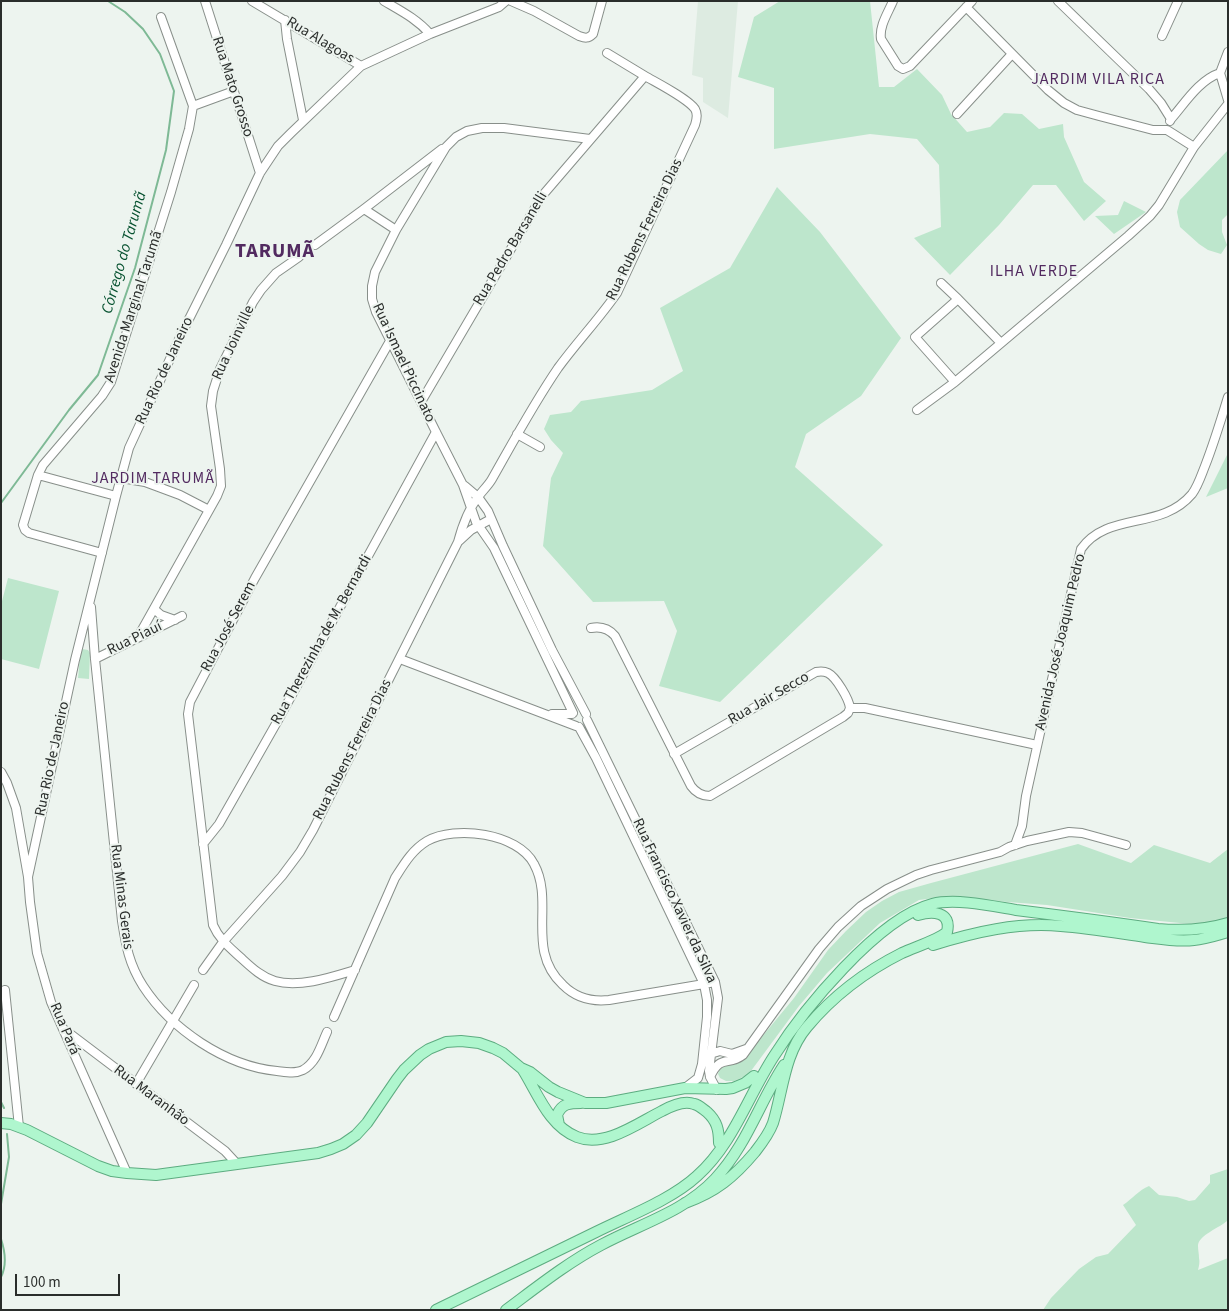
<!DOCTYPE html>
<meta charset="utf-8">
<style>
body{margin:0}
#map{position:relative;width:1229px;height:1311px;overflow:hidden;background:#edf4ef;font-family:"Source Sans 3",sans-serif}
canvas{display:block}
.frame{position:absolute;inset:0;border:2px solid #2a2d2b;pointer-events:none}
.scale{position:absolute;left:15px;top:1274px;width:105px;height:22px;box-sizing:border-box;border:2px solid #2a2d2b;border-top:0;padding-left:6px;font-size:15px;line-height:18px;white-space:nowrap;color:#2a2d2b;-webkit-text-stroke:4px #edf4ef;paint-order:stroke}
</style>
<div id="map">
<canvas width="1229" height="1311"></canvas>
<div class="frame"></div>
<div class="scale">100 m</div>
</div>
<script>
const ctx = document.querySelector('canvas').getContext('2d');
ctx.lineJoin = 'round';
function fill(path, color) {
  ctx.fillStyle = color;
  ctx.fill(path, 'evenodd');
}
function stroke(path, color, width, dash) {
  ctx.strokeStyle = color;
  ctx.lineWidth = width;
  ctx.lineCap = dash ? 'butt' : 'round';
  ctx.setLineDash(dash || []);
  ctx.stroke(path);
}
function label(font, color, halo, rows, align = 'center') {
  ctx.font = font + ' "Source Sans 3",sans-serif';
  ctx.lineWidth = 4;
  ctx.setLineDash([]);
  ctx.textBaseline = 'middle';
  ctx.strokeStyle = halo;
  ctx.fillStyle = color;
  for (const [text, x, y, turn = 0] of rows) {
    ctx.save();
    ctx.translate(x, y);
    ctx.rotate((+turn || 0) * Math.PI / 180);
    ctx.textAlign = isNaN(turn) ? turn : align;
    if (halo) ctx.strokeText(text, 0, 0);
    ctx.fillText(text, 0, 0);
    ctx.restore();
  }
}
const built = new Path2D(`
 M698,1H738L728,118L703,102V78L692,75Z`);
const green = new Path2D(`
 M780,1H870L879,87H894L917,69L942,95L951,114L967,132L990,127L1004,113L1022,114L1039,129L1063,124L1064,137L1084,182L1106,201L1084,221L1056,185H1033L999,225L950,275L914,238L941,227L939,165L917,139L870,134L774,149V88L738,77L754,17Z
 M1228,150V214L1222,220V232L1227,245L1221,254L1208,250L1199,244L1180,227L1177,212L1180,200Z
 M777,187L820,232L901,338L861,396L806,434L795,467L883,545L720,702L659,686L677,631L664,601L593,602L543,546L551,478L563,453L551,440L544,429L550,415L571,412L581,401L652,390L683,371L660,308L730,268Z
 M1124,201L1146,212L1114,234L1095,216L1118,215Z
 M1228,453V488L1206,497Z
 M8,578L59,591L39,669L1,659V605Z
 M82,649L88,650L90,653L89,679L78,678L80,656Z
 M1078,844L1131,863L1154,845L1210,863L1228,849V918L1210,923L1190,924L1130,918L1047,905L942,897L919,900L880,923L827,973L799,1006L748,1075L734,1081H726L720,1078L718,1074L720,1068L725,1065L747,1055L794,998L828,950L846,931L866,912L882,901L899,892L931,883Z
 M1228,1169V1220C1220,1228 1198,1235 1198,1246C1198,1250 1199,1254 1199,1258C1200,1262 1199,1266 1198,1270L1228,1258V1310H1043L1051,1298L1079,1269L1096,1257L1108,1254L1136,1225L1123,1205C1132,1199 1139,1190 1149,1186L1159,1195L1177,1197L1189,1201L1195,1200L1210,1183V1175Z`);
const stream = new Path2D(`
 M1,503L69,410L98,375L135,268L166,150L174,91L160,54L143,29L125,12L108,1
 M1,1102L4,1108
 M1,1204L9,1157L7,1134
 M1,1239C5,1251 7,1265 1,1277`);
const minor = new Path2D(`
 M205,1L260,173
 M252,1L361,66
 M384,1C401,11 417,19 430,34
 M511,1L534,11L579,36C585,38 588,39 593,34L602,1
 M893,1C888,13 879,26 881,39L898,66L903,69L910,66L972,1
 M1058,1L1149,89L1161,103L1171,119
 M966,7L1048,90L1064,103L1077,110L1099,116L1153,130H1167L1194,147
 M285,20L287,39L303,120
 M1162,36L1178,1
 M1228,52L1220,73L1228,100
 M607,53L645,76
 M193,106L234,91
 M957,114L1012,54
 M1170,121L1171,119C1185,103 1199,80 1220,73
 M364,209L396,230
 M315,245L364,209L442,149
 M941,283L958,299L1001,343
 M955,382L915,337L958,299
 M917,410L955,382L1128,236L1150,216L1159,205L1194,147L1228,104
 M517,434L540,447
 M38,475L116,496
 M121,478L145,482L180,495L209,510
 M465,486L478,497L488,511L503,546L552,650L586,714
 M459,541L471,530L491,519
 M102,553L29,533L25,530L23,525L38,475L43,465L102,396L111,382L171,192L189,129L193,106L161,17
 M91,607L95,659L122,921C126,946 129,964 143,986C171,1029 225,1066 277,1071C286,1072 295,1074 303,1070C317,1062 321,1045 327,1032
 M154,609L161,615L175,620
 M591,628C601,626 609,629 615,636L691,786C696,793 702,796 710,796L843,717L848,713L850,708
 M138,637L217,496L221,486L220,469L211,406L213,391L220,369L253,302L261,290L276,273L299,257
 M95,659L182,616
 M400,659L576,726
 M850,708H865L1037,745
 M573,713L494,548L476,522L463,485L436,432L376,312L372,299V286L375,272L396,230L446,147L456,137L467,131L482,128H504L590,139
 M552,714H572
 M587,720L715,982L718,998L709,1071L710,1077L717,1090
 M579,727L596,758L704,984L707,1000V1017L702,1064L698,1078L685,1088
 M674,754L816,672C821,671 824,671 828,673C836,677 849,699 850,708
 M1,772L7,783L16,808L28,877L30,902L37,953L51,1002L127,1173
 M203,844L219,824L277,722L436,432
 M1015,845L1022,826L1026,796L1081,549C1108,511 1161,531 1192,494C1198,486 1201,476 1205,466C1214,443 1221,420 1228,397
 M28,877L75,660L116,496L129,448L181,335L226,245L260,173L278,146L291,133L361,66L430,34L499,7L506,1
 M203,970L223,942L282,876L300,852L313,830L458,542C462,527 468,510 478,497C482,491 488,486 492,479C513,442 534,403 558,368C577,342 599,319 617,293L695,125C697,119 698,114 695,109C687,98 657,83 645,76L542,196L421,402
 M355,970C332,977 299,988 275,981C261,977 251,967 240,957C229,947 219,939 213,925L188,714L190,702L255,578L390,341
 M5,990L19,1127
 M334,1017L395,878C404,864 412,850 427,841C455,825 518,833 534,864C555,902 525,950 563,985C576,998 591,1002 609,1000L704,984L715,982
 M65,1030L225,1151L237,1164
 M707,1055L720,1051L732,1054L746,1049
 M710,1077C721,1053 728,1067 743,1055L819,949L838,927L861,906L887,889L916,875L931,870L1000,852L1009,847L1027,841L1069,832L1082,833L1126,845
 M136,1084L194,985`);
const major = new Path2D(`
 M933,945C975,932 1017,922 1061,926C1089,928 1117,933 1145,937C1161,939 1177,942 1194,940C1206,939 1217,935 1228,932
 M523,1070C538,1094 549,1126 577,1137C605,1148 638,1123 662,1111C671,1106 684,1100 694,1104C699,1105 703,1109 707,1112C717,1121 719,1130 719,1143
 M1,1123L11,1124L27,1130L98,1166L112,1171L127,1173L156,1175L318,1153L331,1149L343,1144L356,1135L367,1123L397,1079L404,1070L420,1055L429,1049L446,1042L461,1041L479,1043L493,1048L503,1053L521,1068L530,1072L549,1087L558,1092L585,1103H606L685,1088L726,1089L733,1088L745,1083L754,1076
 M559,1125L557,1115C562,1103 570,1103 581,1103
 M685,1203C716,1192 734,1177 755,1152C762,1143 769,1134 773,1123C783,1091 784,1054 807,1027C833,996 866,971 902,953C915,947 938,940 947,932C952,911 932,911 918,915
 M436,1310C489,1284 543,1258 596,1232C628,1216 671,1200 697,1176C733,1144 748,1096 774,1056C803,1010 878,918 932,904C956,898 992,906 1016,910C1064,916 1111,922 1158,929C1182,931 1205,930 1228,923
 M506,1310C537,1287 567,1263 601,1245C640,1224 684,1212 715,1179C747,1145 759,1103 784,1065`);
const streetNames = [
 ["Rua Alagoas",320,41,31],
 ["Rua Mato Grosso",232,87,72],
 ["Rua Rubens Ferreira Dias",645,230,-64],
 ["Rua Pedro Barsanelli",511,249,-59],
 ["Avenida Marginal Tarumã",134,307,-72],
 ["Rua Joinville",234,343,-65],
 ["Rua Ismael Piccinato",403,363,65],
 ["Rua Rio de Janeiro",165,371,-65],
 ["Rua José Serem",229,627,-62],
 ["Rua Piauí",135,639,-26],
 ["Rua Therezinha de M. Bernardi",322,640,-61],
 ["Avenida José Joaquim Pedro",1061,642,-77],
 ["Rua Jair Secco",769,699,-30],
 ["Rua Rubens Ferreira Dias",353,750,-63],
 ["Rua Rio de Janeiro",53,759,-78],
 ["Rua Minas Gerais",121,897,83],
 ["Rua Francisco Xavier da Silva",674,901,65],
 ["Rua Pará",64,1029,67],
 ["Rua Maranhão",151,1096,37]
];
const neighbourhoodNames = [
 ["JARDIM VILA RICA",1098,80],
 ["ILHA VERDE",1034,272],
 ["JARDIM TARUMÃ",153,479]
];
const waterNames = [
 ["Córrego do Tarumã",125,253,-74]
];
const districtNames = [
 ["TARUMÃ",275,253]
];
fill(built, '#ddebe1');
fill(green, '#bde6cc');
stroke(stream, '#7eb995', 2);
stroke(minor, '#888f8a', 10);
stroke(major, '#5dac80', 12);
stroke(minor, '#fff', 8);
stroke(major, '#aff6ce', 10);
label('15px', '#2a2d2b', '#edf4ef', streetNames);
ctx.letterSpacing = '1px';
label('16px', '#522a60', '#edf4ef', neighbourhoodNames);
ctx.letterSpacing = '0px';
label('italic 16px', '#075230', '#edf4ef', waterNames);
ctx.letterSpacing = '1px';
label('bold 20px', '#522a60', '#edf4ef', districtNames);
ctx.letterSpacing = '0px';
</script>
